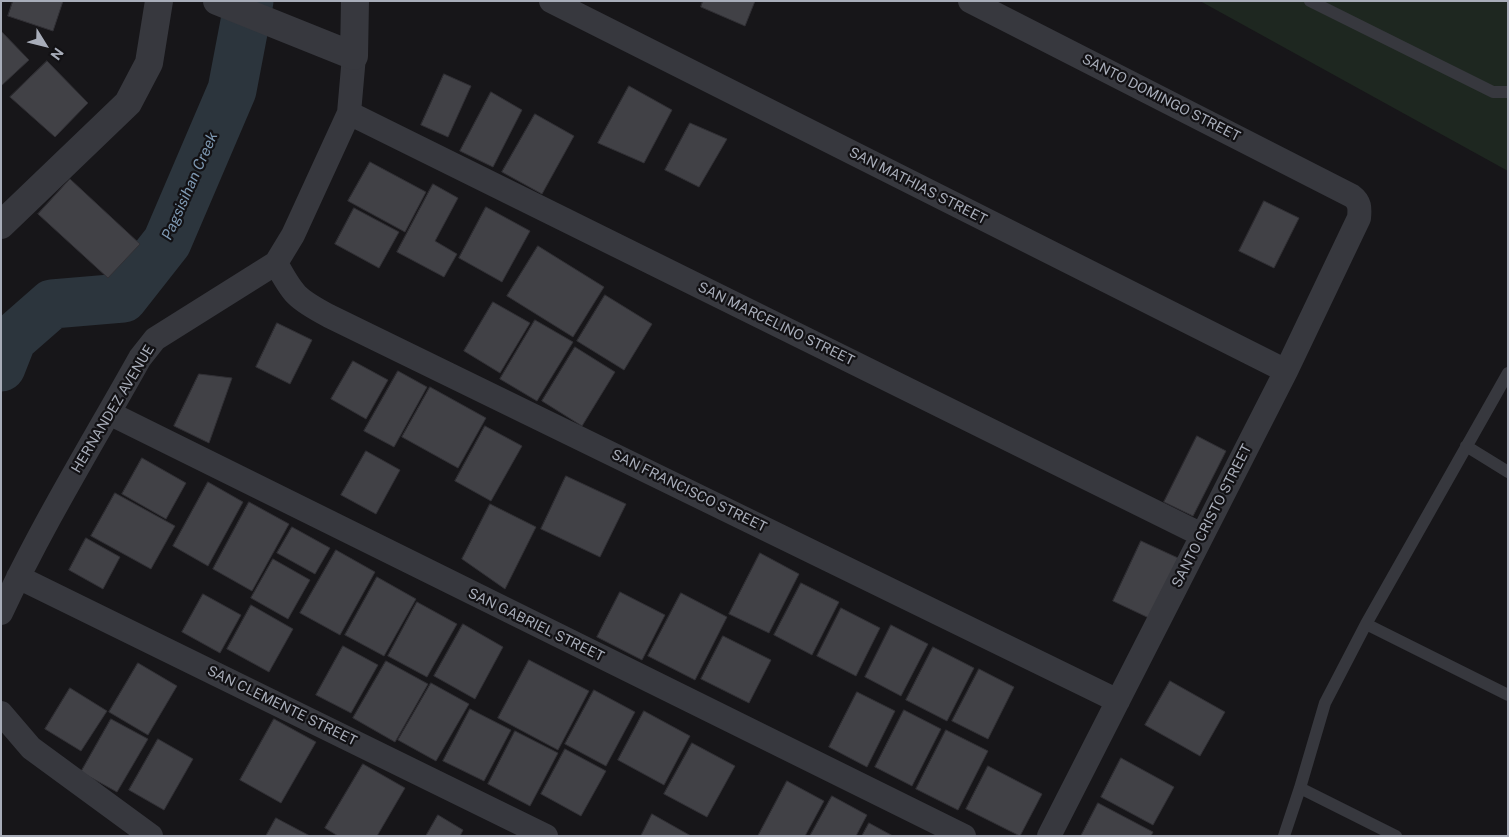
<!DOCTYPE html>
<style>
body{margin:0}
#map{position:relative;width:1509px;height:837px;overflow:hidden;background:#171619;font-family:"Public Sans",sans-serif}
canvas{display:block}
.frame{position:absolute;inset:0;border:2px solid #a8adb9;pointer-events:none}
.north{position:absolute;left:20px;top:20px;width:50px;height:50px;-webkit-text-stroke:4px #121114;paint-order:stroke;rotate:126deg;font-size:14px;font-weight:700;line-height:20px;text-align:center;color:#a8adb9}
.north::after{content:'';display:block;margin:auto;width:18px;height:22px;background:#a8adb9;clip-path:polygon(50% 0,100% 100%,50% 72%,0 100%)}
</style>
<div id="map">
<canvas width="1509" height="837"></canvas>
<div class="frame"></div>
<div class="north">N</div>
</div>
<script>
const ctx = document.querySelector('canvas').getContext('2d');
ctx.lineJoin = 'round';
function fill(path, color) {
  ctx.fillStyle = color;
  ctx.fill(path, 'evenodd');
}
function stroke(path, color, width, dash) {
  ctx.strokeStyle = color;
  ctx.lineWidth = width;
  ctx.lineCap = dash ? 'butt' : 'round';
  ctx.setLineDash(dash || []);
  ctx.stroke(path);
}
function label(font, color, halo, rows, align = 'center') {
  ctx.font = font + ' "Public Sans",sans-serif';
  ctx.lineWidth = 4.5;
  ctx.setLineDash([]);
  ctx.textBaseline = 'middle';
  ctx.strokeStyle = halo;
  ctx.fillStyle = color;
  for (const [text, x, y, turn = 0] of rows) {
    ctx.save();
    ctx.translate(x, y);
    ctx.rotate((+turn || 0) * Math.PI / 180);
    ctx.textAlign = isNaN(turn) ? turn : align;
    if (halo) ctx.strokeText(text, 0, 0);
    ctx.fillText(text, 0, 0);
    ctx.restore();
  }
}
const green = new Path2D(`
 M1200,1H1508V171Z`);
const river = new Path2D(`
 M1,367L12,339L52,304L123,298L167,242L232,90L249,1`);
const building = new Path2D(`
 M13,1H63L53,31L8,16Z
 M703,1H755L745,26L701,7Z
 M1,31L29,60L1,86Z
 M47,61L88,103L55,137L10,97Z
 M444,74L471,86L448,137L421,125Z
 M629,86L672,110L644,163L598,143Z
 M491,92L522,110L493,167L460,151Z
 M535,114L574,136L542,194L502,172Z
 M690,123L727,139L699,187L665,170Z
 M370,162L426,192L405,232L348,201Z
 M70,179L140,244L108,278L38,214Z
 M433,184L458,198L435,241L457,254L444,277L397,252Z
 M1264,201L1299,218L1274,268L1239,251Z
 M486,207L530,231L502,282L459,258Z
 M354,208L399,232L379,268L335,244Z
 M538,246L604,287L573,337L507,296Z
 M605,295L652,324L624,370L577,341Z
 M493,302L530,323L500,373L464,351Z
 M535,320L573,342L537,401L500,379Z
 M277,323L312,340L290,384L256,367Z
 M575,347L615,372L582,426L542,401Z
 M353,361L388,380L366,419L331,399Z
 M398,371L427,387L394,447L364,431Z
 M199,374L232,378L209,443L174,426Z
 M430,387L486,418L458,468L402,437Z
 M485,426L522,446L491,501L455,481Z
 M1197,436L1226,451L1193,516L1164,502Z
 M366,451L400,470L376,514L341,495Z
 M142,458L186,483L166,519L122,494Z
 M566,476L626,504L600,557L541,529Z
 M208,482L243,502L208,566L173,546Z
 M115,493L175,526L151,569L91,536Z
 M249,502L289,524L252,591L213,569Z
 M490,504L536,527L505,589L462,559Z
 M292,527L330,548L315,574L277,553Z
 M86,538L120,557L103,589L69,570Z
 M1141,541L1178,558L1149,618L1113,601Z
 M336,550L375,572L340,635L300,613Z
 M760,553L799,574L769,633L729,614Z
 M273,559L310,580L288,619L251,598Z
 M377,577L416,599L384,656L345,635Z
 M801,583L839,602L812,655L774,635Z
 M620,592L665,615L642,660L597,637Z
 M681,593L727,617L695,680L648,656Z
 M203,594L241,615L220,653L182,632Z
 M417,602L457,624L427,677L388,656Z
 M251,605L293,629L269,672L227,649Z
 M841,608L880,628L856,676L817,656Z
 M463,624L503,647L475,699L434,676Z
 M891,625L928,644L901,696L865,677Z
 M723,636L771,660L749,703L701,679Z
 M343,646L378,665L351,713L316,695Z
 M933,647L974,668L947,721L906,700Z
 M529,660L589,691L558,750L498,718Z
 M386,661L428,684L395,742L353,718Z
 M138,663L177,686L148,735L109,712Z
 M979,669L1014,687L988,739L952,721Z
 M1170,681L1225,712L1200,756L1145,725Z
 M431,683L469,704L436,761L398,740Z
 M70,688L107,711L81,751L45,729Z
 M594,690L635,712L606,766L565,744Z
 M857,692L895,711L867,767L829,747Z
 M470,709L511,730L484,781L443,761Z
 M904,710L941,729L912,786L875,767Z
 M644,711L690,736L664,785L618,760Z
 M111,719L148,739L117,792L81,772Z
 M274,719L316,742L281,803L240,780Z
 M946,730L988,751L958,810L916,789Z
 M515,731L558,753L530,806L488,784Z
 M158,739L193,759L164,810L129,790Z
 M692,743L735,766L707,817L664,794Z
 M565,749L606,771L581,816L541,794Z
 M1121,758L1174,787L1153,825L1101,797Z
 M363,764L405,788L377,836H338L325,828Z
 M988,766L1042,794L1020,836L966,809Z
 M787,781L824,801L805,836H758Z
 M832,796L867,815L856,836H810Z
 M1098,803L1153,832L1151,836H1081Z
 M652,814L691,836H641Z
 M438,815L463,830L460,836H426Z
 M276,818L310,836H266Z
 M869,823L893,836H862Z`);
const service = new Path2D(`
 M1310,1L1493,92H1508
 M1466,446L1508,472
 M1366,624L1508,695
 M1300,788L1396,836
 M1284,836L1300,788L1325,703L1366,624L1508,373`);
const minor = new Path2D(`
 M551,1L1286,371
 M970,1L1352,196C1360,202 1360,208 1359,218L1286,371L1049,836
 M349,113L1202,535
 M276,263C293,295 297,299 329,316L1118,701
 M109,413L964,836
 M18,577L546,836
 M1,613C42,525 93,442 140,358L155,339L276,263L293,235L349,113L354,56
 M1,713L31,748L151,836`);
const tertiary = new Path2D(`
 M217,1L354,56L355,1
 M1,225L128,103L149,63L159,1`);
const streetNames = [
 ["SANTO DOMINGO STREET",1161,98,27],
 ["SAN MATHIAS STREET",918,186,27],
 ["SAN MARCELINO STREET",776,324,26],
 ["HERNANDEZ AVENUE",113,409,-59],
 ["SAN FRANCISCO STREET",689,491,26],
 ["SANTO CRISTO STREET",1212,516,-63],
 ["SAN GABRIEL STREET",536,625,26],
 ["SAN CLEMENTE STREET",282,706,26]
];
const waterNames = [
 ["Pagsisihan Creek",190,186,-66]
];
fill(green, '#1e2720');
stroke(river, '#2c353d', 49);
fill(building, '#414146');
stroke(building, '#313035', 1);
stroke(service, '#37383e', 12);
stroke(minor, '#37383e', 24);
stroke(tertiary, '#37383e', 28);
label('14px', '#a8adb9', '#121114', streetNames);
label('italic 15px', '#7f9ab4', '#121114', waterNames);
</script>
